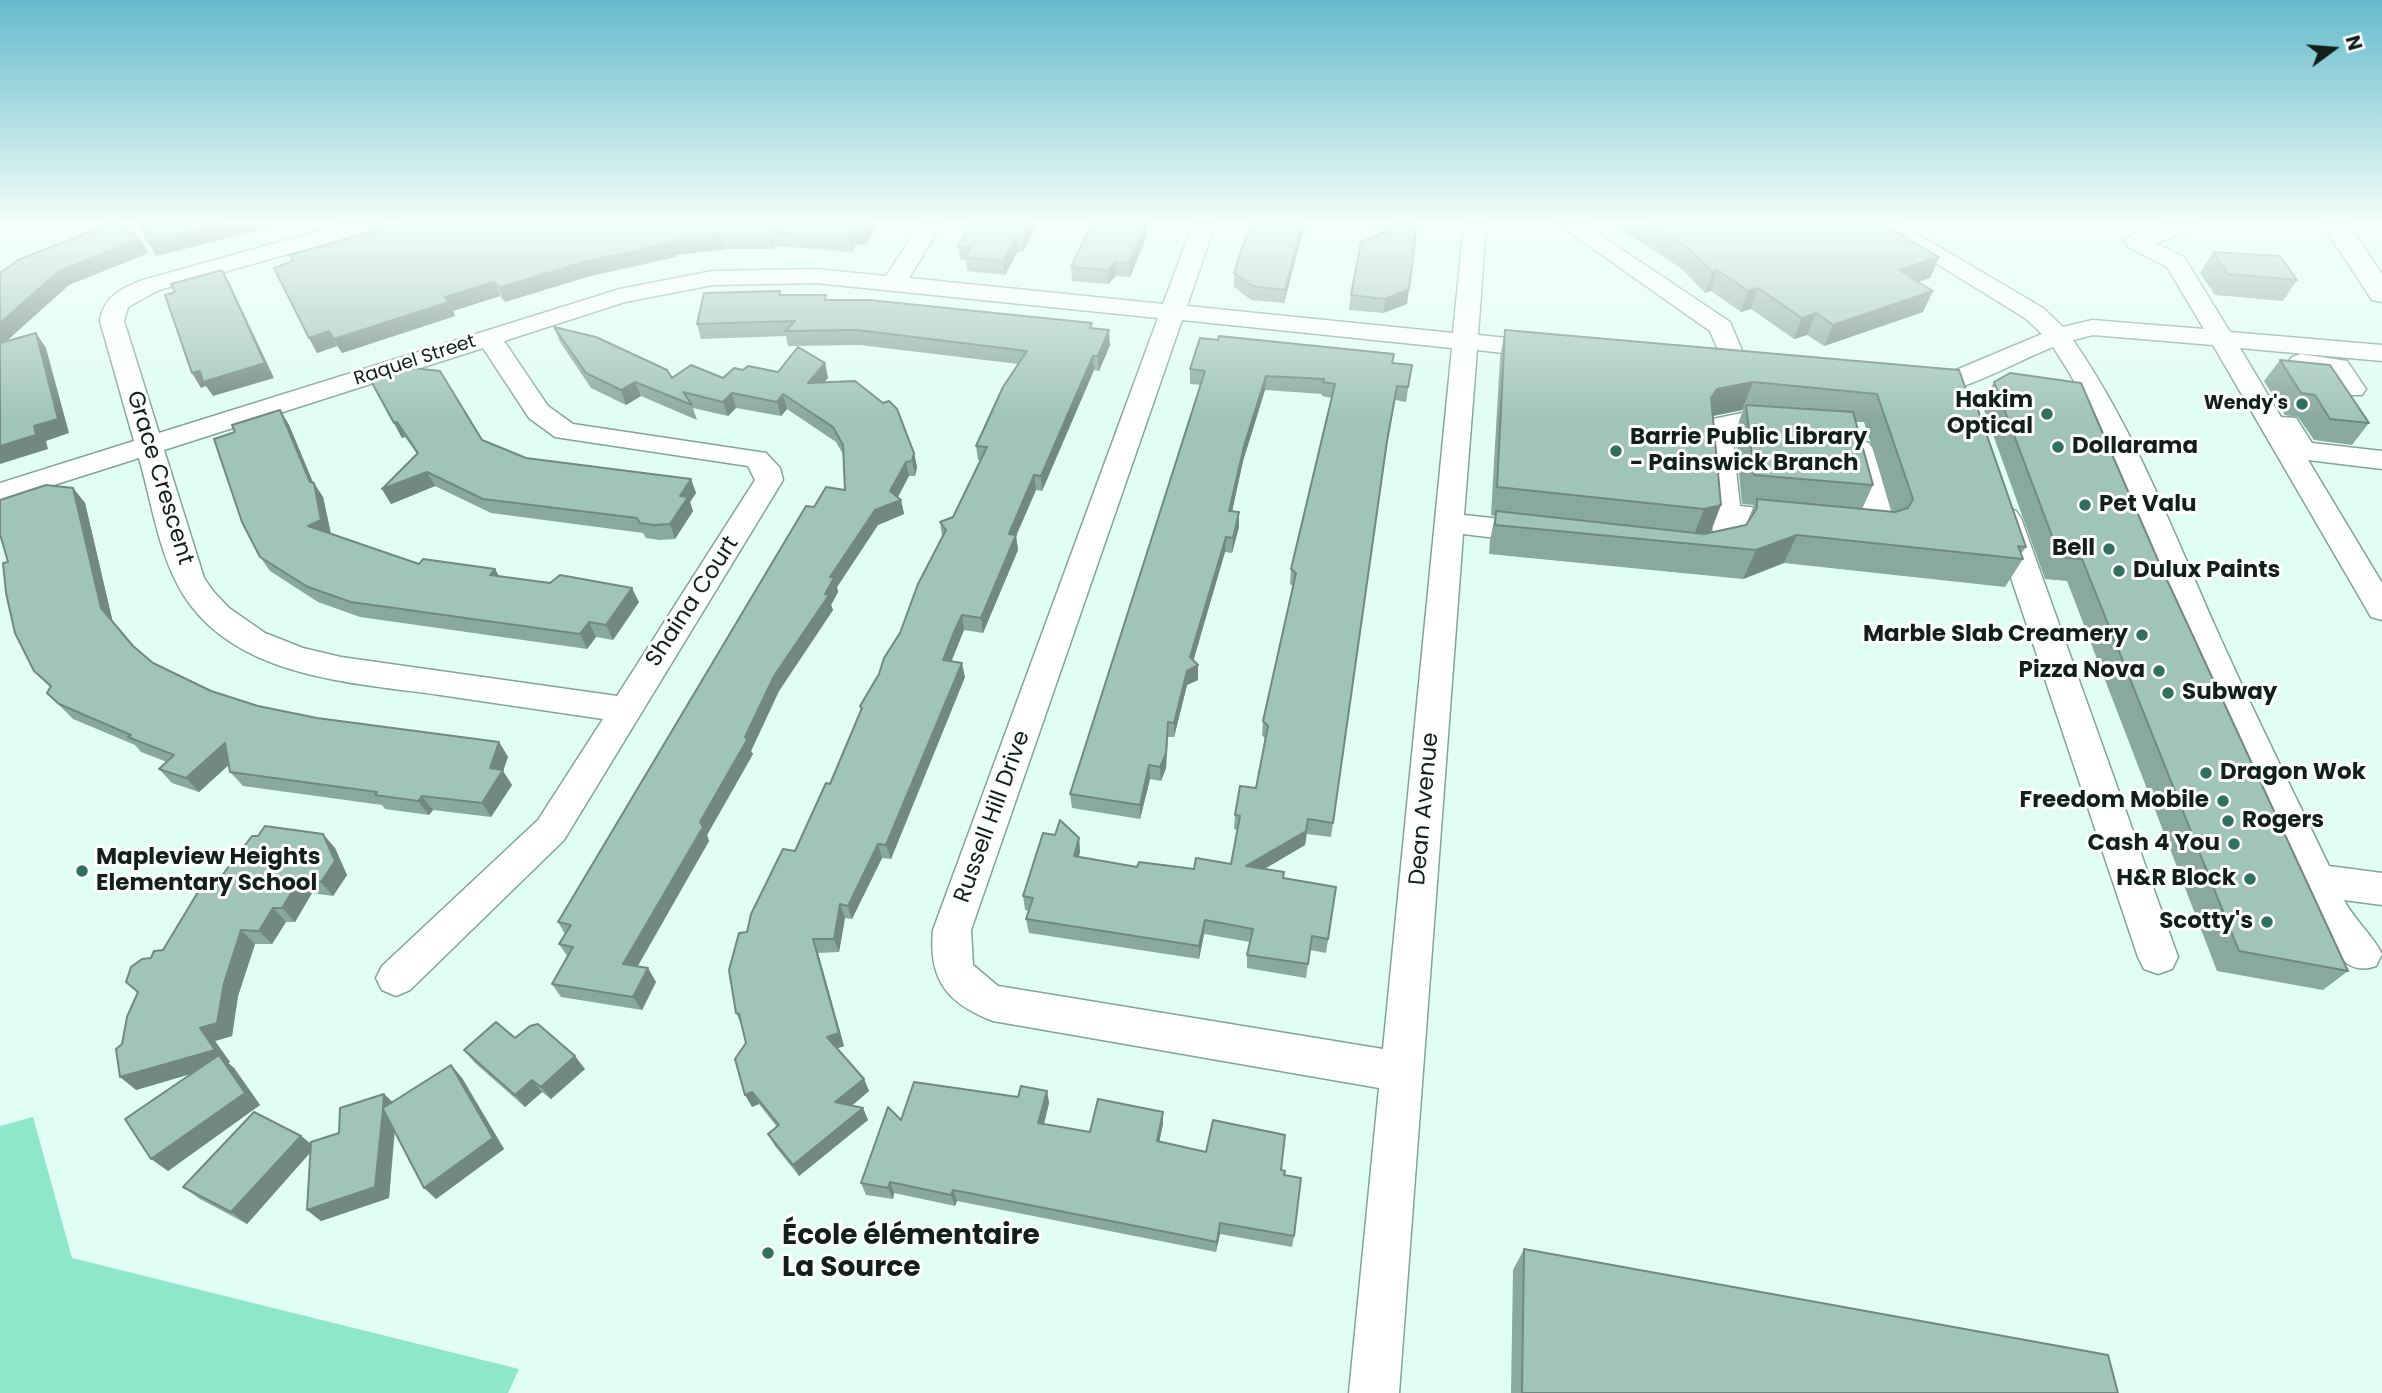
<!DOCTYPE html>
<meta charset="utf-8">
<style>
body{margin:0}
#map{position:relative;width:2382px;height:1393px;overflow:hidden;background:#e1fef4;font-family:Poppins,sans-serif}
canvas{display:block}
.north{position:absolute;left:2298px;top:14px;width:70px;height:70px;-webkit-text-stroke:5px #fff;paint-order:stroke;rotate:74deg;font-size:19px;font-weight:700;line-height:28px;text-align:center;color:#12201b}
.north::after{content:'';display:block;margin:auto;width:24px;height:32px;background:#12201b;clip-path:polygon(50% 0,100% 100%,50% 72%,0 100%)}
</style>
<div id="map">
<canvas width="2382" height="1393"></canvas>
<div class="north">N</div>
</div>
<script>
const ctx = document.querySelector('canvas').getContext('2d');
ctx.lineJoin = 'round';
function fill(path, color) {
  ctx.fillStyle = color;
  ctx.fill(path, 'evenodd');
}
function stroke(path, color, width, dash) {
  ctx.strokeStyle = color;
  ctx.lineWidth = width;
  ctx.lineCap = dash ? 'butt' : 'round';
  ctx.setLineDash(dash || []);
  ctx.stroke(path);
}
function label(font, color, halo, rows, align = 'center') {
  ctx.font = font + ' Poppins,sans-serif';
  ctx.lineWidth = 6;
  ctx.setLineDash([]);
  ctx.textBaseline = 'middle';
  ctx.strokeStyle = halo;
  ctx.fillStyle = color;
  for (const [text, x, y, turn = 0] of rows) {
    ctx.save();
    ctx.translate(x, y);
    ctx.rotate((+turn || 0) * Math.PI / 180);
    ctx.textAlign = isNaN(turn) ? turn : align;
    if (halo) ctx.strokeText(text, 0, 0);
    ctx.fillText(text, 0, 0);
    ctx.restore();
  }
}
const green = new Path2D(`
 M33,1117L72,1258L519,1369L508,1393H0V1126Z`);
const minor = new Path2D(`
 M344,224H381L378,229L159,290L128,307L124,321L159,433L620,289L713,271L816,269L886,276L920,224H942L909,278L1163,304L1193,224H1215L1187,306L1453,333L1464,224H1486L1478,335L1547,342L1556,345L1560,350L1556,355L1547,358L1477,350L1464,515L1538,523L1548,526L1553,533L1548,540L1538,543L1463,534L1399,1393H1349L1379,1088L993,1021C948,1004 928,980 933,930L1158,318L816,283L713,285L625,302L504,341L548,406L573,424L766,453L780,468L783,480L564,840L410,990L396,996L382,990L376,978L382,966L538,820L603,719C548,711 494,703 440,695C357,683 248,679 192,607C160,567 153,506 139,458L0,502V483L134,441L100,321C103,297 122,288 143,280ZM1182,320L1452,348L1383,1049L998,986L973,965L971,930ZM483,348L529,418L555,437L748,466L755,480L617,696L341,657L303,648L265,633L229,608L213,591L204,578L164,450Z
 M1558,224H1584L1730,322L1750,369L1746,374H1728L1710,331Z
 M1872,224H1900L2043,308L2063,327L2092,320L2204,329L2167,267L2128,247L2125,242L2128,237L2163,224H2196L2193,229L2155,243L2184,257L2230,332L2382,345V361L2240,348L2281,417L2296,418L2312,443L2382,451V469L2308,460L2382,583V620L2371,617L2213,345L2093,335L2073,340C2136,431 2174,535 2219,635C2254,713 2292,789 2329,866L2382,873V905L2344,900C2354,920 2372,934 2382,954L2376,966C2351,975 2341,958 2325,941C2277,841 2232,738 2188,636C2146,539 2112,436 2053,347C2013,362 1949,403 1908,393L1904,387L1908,381L1937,378L2042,334L2025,318Z
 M2301,354L2347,361L2366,389L2362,395H2344L2329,373L2292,367L2288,362L2292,357Z
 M1742,413L1794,419L1798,425L1794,431C1773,436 1753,427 1732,431L1740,506L1806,513L1811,520L1806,527L1796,530L1742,525L1743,535L1734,551L1695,560L1684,557L1680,550L1684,543L1713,535L1704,426L1708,420Z
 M1859,440L1869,443L1873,449L1896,528L1891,535C1876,539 1861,537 1846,533L1841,526L1846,519L1863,517L1845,449L1849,443Z
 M2006,508L2016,511L2021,518L2178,957L2172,969L2158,974L2144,969L2138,957L1991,518L1996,511Z`);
const major = new Path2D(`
 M2322,224H2348L2382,274V302L2372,300Z`);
const wall = new Path2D(`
 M880,224L866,244L856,245L852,252L775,246L774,249H726L676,255V257L590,276L505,302L500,296L453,311L455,316L342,353L337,346L317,353L309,338L293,261Z
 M971,224H1038L1023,252L1018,251L1005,275L967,271L966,260H960L958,246Z
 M1152,224L1130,277L1116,276L1108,284L1072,281L1071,267Z
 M1250,224H1305L1284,303L1251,300L1234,287V273Z
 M1362,224H1417L1407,304L1383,313L1349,310L1351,295L1382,233Z
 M1613,224H1883L1939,257L1930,278L1918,282L1923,312L1824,346L1807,335L1794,339L1751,309L1741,312L1711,291L1705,293L1682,269Z
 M2213,252L2297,280L2283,301L2215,295L2200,273Z
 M781,295L1092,328L1110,345L1099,371L1094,370L1042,491L1036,490L1016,536L1018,550L983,633L964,630L957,647L951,661L965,677L891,859L882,858L852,919L845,918L839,952L818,953L844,1046L837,1048L864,1079L869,1091L852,1105L863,1108L868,1120L799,1176L775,1146L768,1134L777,1127L759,1104L752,1107L746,1043L742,1025L736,1013L747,932L795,851L830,784L861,710L860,706L879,674L900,633L942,536L940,522L953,517L980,460H978L976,446L1018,364L860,345L788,346L786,336L701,339L697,324Z
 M554,327L672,378H723L743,370L778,372L825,363L828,378L824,382L914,453L917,467L915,476H909L898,497L901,500L904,514L878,525L837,587L838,592L831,605L833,610L779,691L751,751L753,754L707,835L709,841L637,967L656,982L642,1010L561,997L552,984L567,956L559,944L565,934L558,922L814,507L845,490L843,454L836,442L787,409L781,416L736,408L728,416L693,408L697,420L641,396L626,405L591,388L560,342Z
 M1505,330L1967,392L2026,547L2021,554L2023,559L2005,587L1784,563L1743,579L1489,554L1490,540L1495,516L1491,515L1500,358ZM1743,410L1735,433L1742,504L1754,505L1746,525L1711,533L1713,416ZM1855,422H1864L1893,512L1862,509L1873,485Z
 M2280,360L2369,423L2352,445L2314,440L2298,417L2285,415L2264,381Z
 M1393,363L1412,365L1406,402L1395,400L1385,455L1331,837L1307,834L1305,845L1264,869L1284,878L1336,887L1326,953L1310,950L1306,978L1247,968V955L1250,942L1204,934L1199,959L1029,933L1026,919L1029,911L1025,910L1023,896L1079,838L1080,852L1079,857L1137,867L1194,869L1231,864L1238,830L1234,829L1235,815L1256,788L1265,739L1262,735L1263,721L1293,586L1290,584L1291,569L1332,398L1322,396V394L1265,390L1243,461L1232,511L1239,512V527L1232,553L1225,552L1193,660L1198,680L1187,685L1174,737H1168L1166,768L1161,781L1150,779L1140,819L1072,808L1070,794L1201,385L1190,384V369Z
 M371,381L482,440L526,458L691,479L696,493L690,502L693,511L675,539L659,540L646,538L643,533L491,513L435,486L391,504L382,489L417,454L405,437L402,438Z
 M1994,382L2161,567L2348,971L2323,990L2217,971L2067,581L2045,579L1982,404Z
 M280,410L289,425L313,483L323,497L331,533L419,564L495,569L499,576L639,602L613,640L596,637L587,649L360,617L318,602L270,571L260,557L235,432Z
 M73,488L85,503L113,623L133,646L153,663L211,691L258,706L317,718L499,742L508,757L503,771L512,785L491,817L433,810L429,815L385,809L382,805L243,786L230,772L229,765L199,792L172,783L159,769L167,762L141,752L135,745L73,719L47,693L50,687L34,671L8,562Z
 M335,848L347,875L333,896L312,893L295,922H286L272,944H255L238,996L232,1036L215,1041L230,1062L228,1063L234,1068L260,1105L168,1171L193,1073L136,1090L122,1044L151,958L163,950L217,882Z
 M515,1038L585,1069L551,1099L542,1092L525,1107L475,1063L464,1050Z
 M451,1065L462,1078L504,1149L436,1199L395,1131L389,1198L321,1221L307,1210L310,1153L247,1224L200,1199L183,1187L301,1136L311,1144L339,1133L393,1102Z
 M1047,1091L1049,1103L1044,1124L1090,1132L1163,1112V1124L1159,1142L1281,1170L1285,1175L1294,1236L1292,1247L1220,1234L1216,1252L957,1201L955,1206L894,1193L893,1199L866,1195L861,1183L1018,1097Z
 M1524,1249L2118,1393H1511L1513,1270Z`);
const shadedWall = new Path2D(`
 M222,224H286L156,256L148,242Z
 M868,224H880L866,244L856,245L852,252L849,238L854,231Z
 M1029,224H1038L1023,252L1022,238Z
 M1146,224H1152L1130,277L1129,263Z
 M1302,224H1305L1284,303L1285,290Z
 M771,232L775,246L774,249L770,235Z
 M722,235L726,249L676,255V257L590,276L505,302L499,288L584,262L671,241Z
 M1016,237L1018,251L1005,275L1003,261Z
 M140,239L149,253L69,285L0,347V323L59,271Z
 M1939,257L1930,278L1890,291L1899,270Z
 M1116,262V276L1108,284V270Z
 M222,270L230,284L274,378L213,396L206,386L201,388L192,373Z
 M1717,270L1711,291L1705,293L1712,272Z
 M494,282L500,296L453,311L455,316L342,353L334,339L445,297Z
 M1758,288L1751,309L1741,312L1748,291Z
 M1409,289L1407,304L1383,313L1385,299Z
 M1933,291L1923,312L1824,346L1833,325Z
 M1816,313L1807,335L1794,339L1802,318Z
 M1109,330L1110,345L1099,371L1098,356Z
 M329,331L337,346L317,353L309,338Z
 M36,333L46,348L69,433L46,441L48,449L0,464V446L34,426Z
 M1093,356L1094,370L1042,491L1041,476Z
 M825,363L828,378L811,398L808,383Z
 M1266,376L1265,390L1243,461L1229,526V511L1244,446Z
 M635,382L641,396L626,405L621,390Z
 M1753,382L1742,410L1707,417L1711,398L1717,389Z
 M732,393L736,408L728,416L723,402Z
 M783,394L787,409L781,416L777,402Z
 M280,410L289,425L315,487L314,483L323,497L331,535L308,526L310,482Z
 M397,422L405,437L402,438L394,423Z
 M914,453L917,467L915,476L912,461Z
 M906,462L909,476L895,502L901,500L904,514L878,525L837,587L838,592L831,605L833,610L779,691L751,751L753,754L707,835L709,841L631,978L623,964L745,737L774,676L825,594L830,577L875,510L890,491Z
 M427,472L435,486L391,504L382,489Z
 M1034,475L1036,490L1016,536L1018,550L983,633L981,618L1009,534Z
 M691,479L696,493L690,502L693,511L675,539L670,524L680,496Z
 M73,488L85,503L113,623L101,608Z
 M1721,505L1710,534L1693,537L1704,509Z
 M1239,512V527L1232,553L1233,538Z
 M1797,535L1784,563L1743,579L1756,550Z
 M1226,537L1225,552L1191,669L1198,665V680L1187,685L1174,737V723L1190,657Z
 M495,569L503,584L490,575Z
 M632,588L639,602L613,640L606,625Z
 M962,615L964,630L946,675L943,660Z
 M589,622L596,637L587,649L580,634Z
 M962,663L965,677L891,859L886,845Z
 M1168,722L1166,768L1161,781L1160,767Z
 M499,742L508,757L503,771L512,785L491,817L482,803L490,768Z
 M225,743L237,757L199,792L186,778Z
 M1149,765L1150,779L1140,819V805Z
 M422,796L433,810L429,815L418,801Z
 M1308,819L1305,845L1246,880V866Z
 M323,834L335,848L347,875L333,896L321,882Z
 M1079,838L1080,852L1075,870L1074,856Z
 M878,844L882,858L852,919L848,906Z
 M300,879L312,893L295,922L282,908Z
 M840,904L845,918L839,952L834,939Z
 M273,908L286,922L272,944L259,931Z
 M1205,920L1204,934L1199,959V946Z
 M241,930L255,944L238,996L232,1036L215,1041L230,1062L228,1063L234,1068L260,1105L168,1171L151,1159L225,1064L136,1090L120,1077L200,1028L224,983Z
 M813,939L818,953L844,1046L833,1050L827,1037Z
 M648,968L656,982L642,1010L633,997Z
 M575,1056L585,1069L551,1099L541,1087Z
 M451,1065L462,1078L504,1149L436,1199L424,1188Z
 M864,1079L869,1091L841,1115L835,1102Z
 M532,1080L542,1092L525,1107L515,1095Z
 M1047,1091L1049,1103L1041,1135L1038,1123Z
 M752,1092L759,1104L752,1107L745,1095Z
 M384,1094L397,1106L383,1108Z
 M863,1108L868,1120L799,1176L793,1165Z
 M383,1109L395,1121L389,1198L321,1221L307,1210Z
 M1163,1112V1124L1157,1153V1141Z
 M301,1136L315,1147L247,1224L231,1212Z
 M890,1182L894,1193L893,1199L888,1188Z
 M953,1190L957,1201L955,1206L951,1195Z
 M1220,1223V1234L1216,1252L1217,1242Z`);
const building = new Path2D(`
 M109,224H121L140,239L59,271L0,323V273L18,260Z
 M141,224H222L148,242Z
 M399,224H868L864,230L854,231L849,238L771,232L770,235H722L671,241V243L584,262L499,288L494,282L445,297L449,302L334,339L329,331L309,338L274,268L293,261L290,255Z
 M971,224H1029L1022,238L1016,237L1003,261L965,257L971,247L958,246Z
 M1091,224H1146L1129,263L1116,262L1108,270L1071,267Z
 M1250,224H1302L1285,290L1252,286L1234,273Z
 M1394,224H1417L1409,289L1385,299L1351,295L1361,242L1399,227Z
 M1650,224H1883L1939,257L1899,270L1933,291L1833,325L1816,313L1802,318L1758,288L1748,291L1717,270L1712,272L1688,248Z
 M2213,252L2280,256L2297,280L2228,274Z
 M222,270L265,363L203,382L200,371L192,373L165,295L175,292L171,284Z
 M780,291L779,295H826L825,300H869L1092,323L1090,328L1109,330L1098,356H1093L1041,476L1034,475L1009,534L1016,535L981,618L962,615L954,632L943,660L962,663L886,845L878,844L848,906L840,904L834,939H813L839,1033L827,1037L864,1079L835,1102L863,1108L793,1165L768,1134L779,1125L752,1092L745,1095L735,1059L746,1043L739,1014L736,1013L729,970L739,933L747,932L751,914L783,849L795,851L826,783L830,784L862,708L860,706L879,674L884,658L900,633L918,584L946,530L940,522L953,517L987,447L976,446L1003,387L1027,351L857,330L785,331L795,321L697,324L704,293Z
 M554,327L596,337L667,370L672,378L691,365L723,378L734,368L743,370L748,366L778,372L798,347L825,363L808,383L855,381L883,403L889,401L897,409L914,453L912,461L906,462L890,491L901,500L875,510L830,577L834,578L825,594L829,595L774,676L745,737L747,740L700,822L703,827L623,964L648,968L633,997L552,984L573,947L559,944L571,925L558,922L806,506L814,507L826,487L845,490L843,445L833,427L783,394L777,402L732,393L723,402L683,392L692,405L635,382L621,390L586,373Z
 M1505,330L1959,370L1967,392L1971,390L2026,547L2018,546L2023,559L1797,535L1756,550L1495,525L1496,511L1704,534L1746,525L1757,508V499L1895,512L1908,508L1913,499L1877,394L1753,382L1717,389L1711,398L1721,505L1704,509L1497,487Z
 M36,333L58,419L34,426L36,435L0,446V343Z
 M1219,336L1394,354L1392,363L1412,365L1408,387L1397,386L1387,441L1333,823L1308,819L1306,831L1246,866L1284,872L1283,878L1336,887L1328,939L1312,936L1308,964L1247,955L1253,929L1205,920L1199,946L1026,919L1033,898L1023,896L1043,833L1055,835L1060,820L1079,838L1074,856L1137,867L1139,862L1194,869L1196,858L1231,864L1240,816L1235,815L1240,786L1256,788L1268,726L1263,721L1296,573L1291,569L1335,384L1323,382L1324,379L1266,376L1244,446L1229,511L1239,512L1233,538L1226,537L1190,657L1198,665L1187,671L1174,723L1168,722L1166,754L1160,767L1149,765L1140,805L1070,794L1205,371L1190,369L1200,338L1218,340Z
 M2280,360L2330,365L2369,423L2330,419L2315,395L2301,393Z
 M413,368L440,371L482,440L526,458L691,479L680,496L688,497L670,524L654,525L640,523L637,518L483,499L427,472L382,489L418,453L397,422L394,423L371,381Z
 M2010,373L2081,383L2161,567L2348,971L2239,951L2082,559L2060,557L1994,382Z
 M1746,405L1853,412L1873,485L1754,475Z
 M280,410L310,482L314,483L321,520L308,526L419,564L423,559L495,569L490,575L550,583L560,575L632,588L606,625L589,622L580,634L351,602L308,587L260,557L242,522L214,439L235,432L232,425Z
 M46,485L73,488L101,608L133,646L153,663L211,691L258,706L317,718L499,742L490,768L503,770L482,803L422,796L418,801L375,795L377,792L230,772L225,743L186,778L159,769L174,755L128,737L131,735L59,704L47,693L51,686L34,671L15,633L6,593L3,563L8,562L0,534V500Z
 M265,826L323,834L335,861L321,882L300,879L282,908H273L259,931L241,930L224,983L217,1023L200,1028L215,1050L120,1077L116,1049L122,1044L127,1017L138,992L126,982L131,967L142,959L151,958L154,951L163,950L204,882H217L252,836H258Z
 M496,1022L515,1038L530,1026L538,1024L575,1056L541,1087L532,1080L515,1095L464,1050Z
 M219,1055L245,1093L151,1159L125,1119Z
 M451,1065L493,1138L424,1188L383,1109L375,1187L307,1210L311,1142L339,1133L340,1108L384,1094L383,1108Z
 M914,1082L1018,1097L1021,1086L1047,1091L1038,1123L1090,1132L1098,1099L1163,1112L1157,1141L1206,1152L1213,1120L1285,1135L1281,1170L1285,1171L1284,1175L1301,1178L1294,1236L1220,1223L1217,1242L953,1190L951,1195L890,1182L888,1188L861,1183L888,1107L901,1120Z
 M254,1112L301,1136L231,1212L183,1187Z
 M1524,1249L2108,1355L2118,1393H1522Z`);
const markers = [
 [2302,404,7,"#31705f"],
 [2047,414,7,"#31705f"],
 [2058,447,7,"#31705f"],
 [1616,451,7,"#31705f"],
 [2085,505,7,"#31705f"],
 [2109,549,7,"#31705f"],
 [2119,571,7,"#31705f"],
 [2142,635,7,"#31705f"],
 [2159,671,7,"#31705f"],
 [2168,693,7,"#31705f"],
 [2206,773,7,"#31705f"],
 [2223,801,7,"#31705f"],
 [2228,821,7,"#31705f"],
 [2234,844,7,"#31705f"],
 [82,871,7,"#31705f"],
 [2250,879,7,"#31705f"],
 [2267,922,7,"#31705f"],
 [768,1253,7,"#31705f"]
];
const farStreetnames = [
 ["Raquel Street",415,361,-18]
];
const farPoinames = [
 ["Wendy's",2288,404]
];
const poiNames = [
 ["Hakim",2033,401],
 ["Optical",2033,427],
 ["Barrie Public Library",1630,438,"left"],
 ["- Painswick Branch",1630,464,"left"],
 ["Dollarama",2072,447,"left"],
 ["Pet Valu",2099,505,"left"],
 ["Bell",2095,549],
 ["Dulux Paints",2133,571,"left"],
 ["Marble Slab Creamery",2128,635],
 ["Pizza Nova",2145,671],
 ["Subway",2182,693,"left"],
 ["Dragon Wok",2220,773,"left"],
 ["Freedom Mobile",2209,801],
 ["Rogers",2242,821,"left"],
 ["Cash 4 You",2220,844],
 ["Mapleview Heights",96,858,"left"],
 ["Elementary School",96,884,"left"],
 ["H&R Block",2236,879],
 ["Scotty's",2253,922]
];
const streetNames = [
 ["Grace Crescent",159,478,73],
 ["Shaina Court",693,602,-57],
 ["Dean Avenue",1425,809,-85],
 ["Russell Hill Drive",993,817,-70]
];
const nearPoinames = [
 ["École élémentaire",782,1237],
 ["La Source",782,1269]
];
fill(green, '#8ee6cb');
stroke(minor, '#81a498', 3);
stroke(major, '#81a498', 3);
fill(minor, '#fff');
fill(major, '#fff');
fill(wall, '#8aa99e');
fill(shadedWall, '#718981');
fill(building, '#a1c4b8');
stroke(building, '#718981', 2);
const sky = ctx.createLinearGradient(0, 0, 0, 419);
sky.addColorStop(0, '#66bacc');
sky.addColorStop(0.53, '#f2fffa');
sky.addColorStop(1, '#f2fffa00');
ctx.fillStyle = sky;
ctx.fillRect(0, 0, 2382, 419);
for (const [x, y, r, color] of markers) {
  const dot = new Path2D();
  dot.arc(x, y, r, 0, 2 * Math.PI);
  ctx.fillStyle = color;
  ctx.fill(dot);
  stroke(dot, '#fff', 2.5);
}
label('19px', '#12201b', '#fff', farStreetnames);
label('bold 19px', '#12201b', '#fff', farPoinames, 'right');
label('bold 23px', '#12201b', '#fff', poiNames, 'right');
label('23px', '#12201b', '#fff', streetNames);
label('bold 28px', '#12201b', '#fff', nearPoinames, 'left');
</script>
